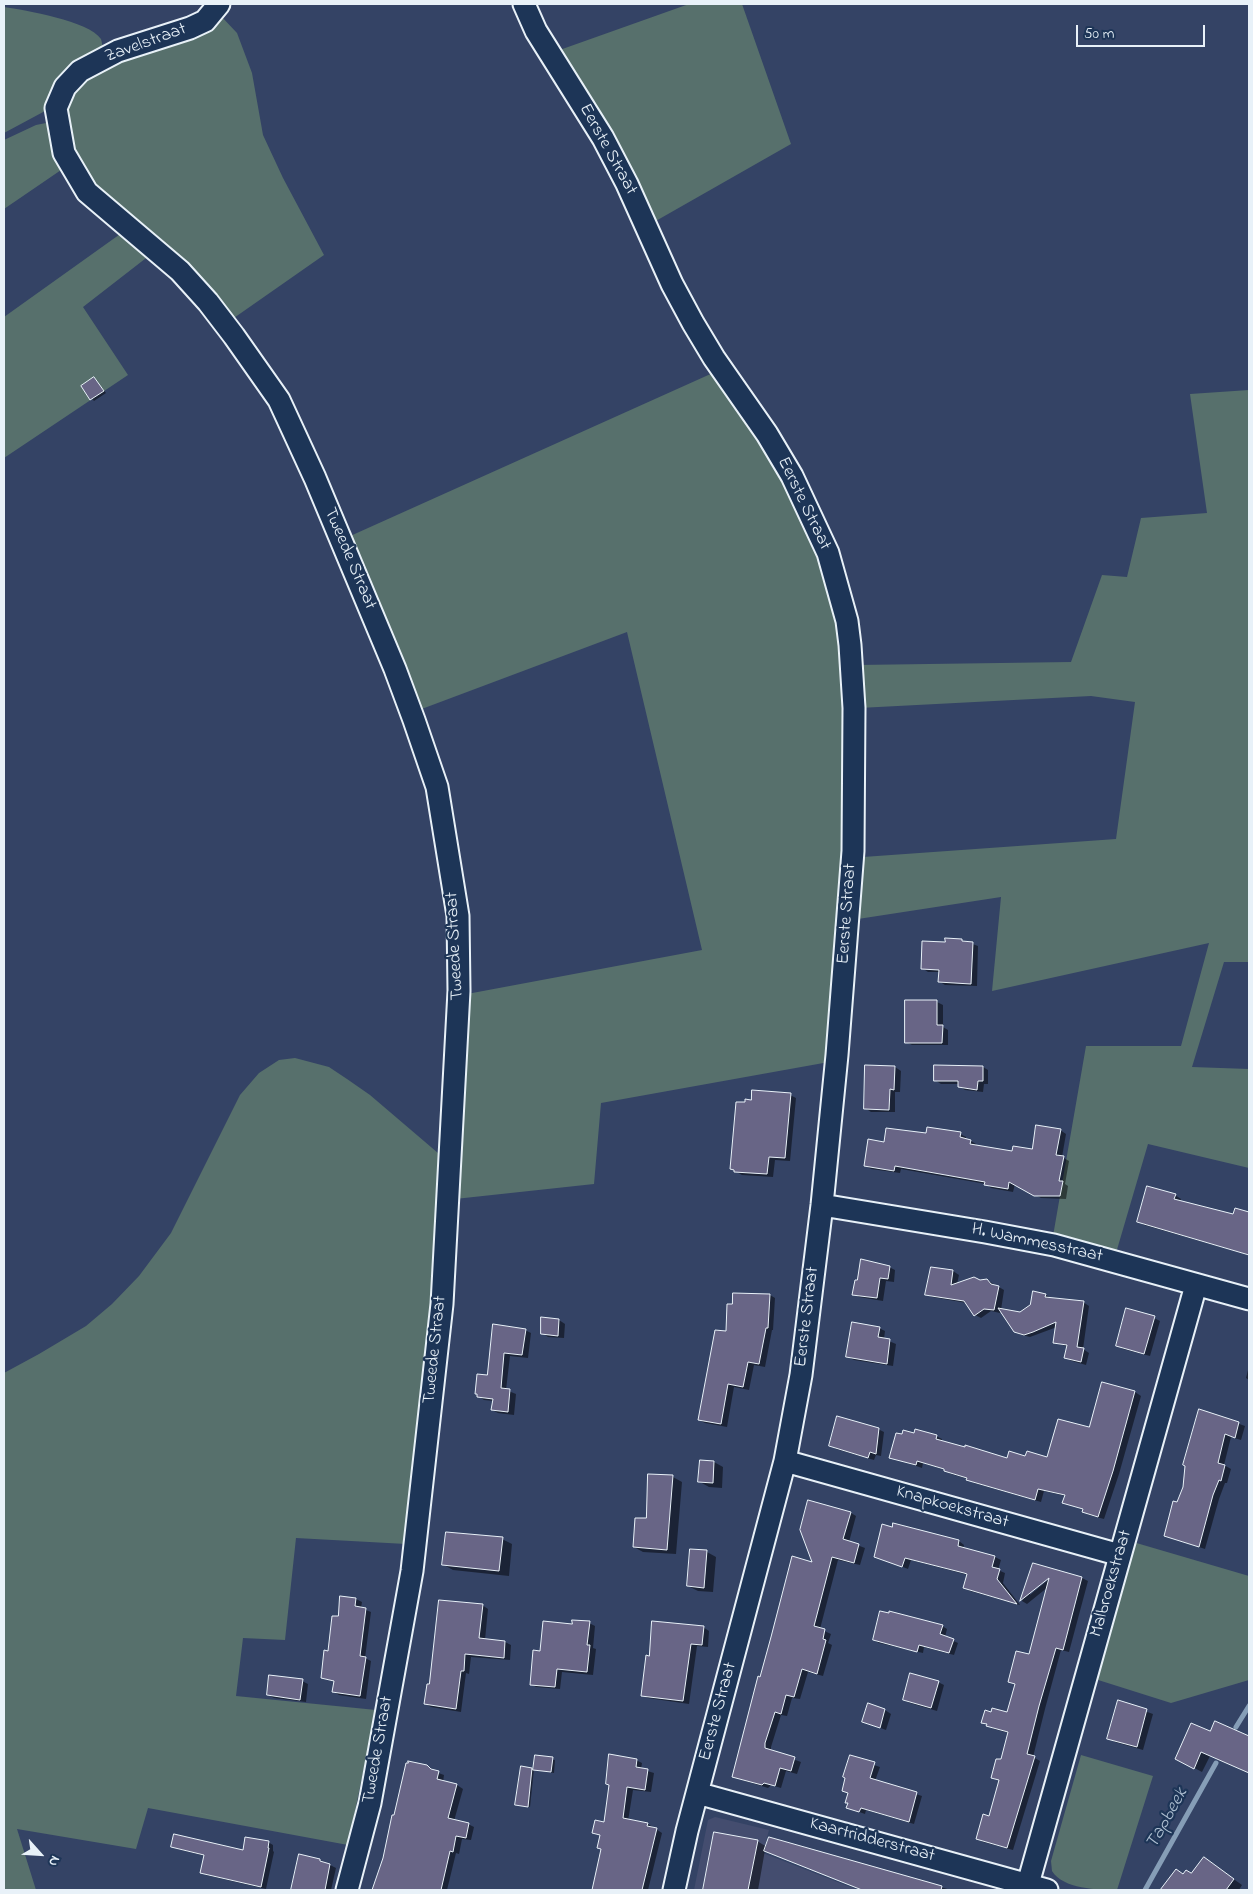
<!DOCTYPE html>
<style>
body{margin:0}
#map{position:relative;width:1253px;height:1894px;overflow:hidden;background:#344365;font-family:"Indie Flower",sans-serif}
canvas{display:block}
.frame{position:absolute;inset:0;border:5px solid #e8f1f8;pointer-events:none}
.north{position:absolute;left:15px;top:1829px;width:50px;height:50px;-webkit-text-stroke:4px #1d3557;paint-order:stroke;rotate:116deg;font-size:14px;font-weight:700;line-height:20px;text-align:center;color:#e8f1f8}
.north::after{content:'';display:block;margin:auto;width:18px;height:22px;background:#e8f1f8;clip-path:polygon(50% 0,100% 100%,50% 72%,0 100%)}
.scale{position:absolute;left:1076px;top:25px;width:129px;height:22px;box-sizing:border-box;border:2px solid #e8f1f8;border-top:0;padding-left:6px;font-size:15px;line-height:18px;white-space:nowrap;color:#e8f1f8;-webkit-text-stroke:4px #1d3557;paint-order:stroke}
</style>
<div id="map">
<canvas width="1253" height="1894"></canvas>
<div class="frame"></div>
<div class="north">N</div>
<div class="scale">50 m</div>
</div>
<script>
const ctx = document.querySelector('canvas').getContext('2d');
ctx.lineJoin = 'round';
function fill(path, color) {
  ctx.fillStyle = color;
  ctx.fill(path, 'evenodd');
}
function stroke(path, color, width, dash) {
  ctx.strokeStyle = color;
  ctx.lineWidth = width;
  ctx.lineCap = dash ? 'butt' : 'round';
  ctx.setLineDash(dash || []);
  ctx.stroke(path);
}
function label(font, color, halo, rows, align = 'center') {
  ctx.font = font + ' "Indie Flower",sans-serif';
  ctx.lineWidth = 4.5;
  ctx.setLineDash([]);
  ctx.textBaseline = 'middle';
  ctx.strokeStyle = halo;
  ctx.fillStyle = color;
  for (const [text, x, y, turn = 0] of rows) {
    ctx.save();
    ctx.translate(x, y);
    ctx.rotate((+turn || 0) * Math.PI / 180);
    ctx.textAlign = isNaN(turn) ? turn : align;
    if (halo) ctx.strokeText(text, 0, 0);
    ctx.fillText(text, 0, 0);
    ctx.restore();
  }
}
const built = new Path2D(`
 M715,1817L769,1830L763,1853L858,1890H694L708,1820Z`);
const green = new Path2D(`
 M689,4H742L791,144L654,222L554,52Z
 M4,7C25,10 89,21 101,39C102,42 102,45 103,47C78,65 51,80 45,111L4,133Z
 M220,15L237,33L252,73L263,135L283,178L324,255L231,320L90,181L75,156L65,126L67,102L87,75Z
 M46,123L64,168L4,209V140L36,125Z
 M123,232L150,255L83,307L128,375L4,458V317Z
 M715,372L767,449L804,522L842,617L849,852L829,1062L601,1103L594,1184L455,1199L467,994L702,950L627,632L419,710L348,537Z
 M1249,390V962H1224L1192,1067L1249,1069V1168L1148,1144L1116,1253L1053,1236L1086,1046H1181L1209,943L992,991L1001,897L858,919L863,857L1116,839L1135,702L1091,696L859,708L857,665L1071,662L1102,575L1127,577L1141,518L1207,513L1190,394Z
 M295,1058L329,1067L347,1079L370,1095L445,1159L434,1299L406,1544L296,1538L285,1640L243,1638L236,1696L376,1710L348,1845L148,1808L136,1849L17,1829L36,1890H4V1373L39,1354L86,1326L112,1304L139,1276L171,1233L240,1095L259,1073L279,1060Z
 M1133,1542L1249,1576V1680L1171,1703L1095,1679Z
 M1081,1755L1153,1776L1117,1890C1098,1890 1063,1889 1052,1871L1051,1861Z`);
const shadow = new Path2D(`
 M94,379L106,393L94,401L82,387Z
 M961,940L978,946L977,986L945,985L940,982V972H928L922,968L946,943Z
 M906,1001L937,1002L943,1005V1027L948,1030V1045H912L906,1042Z
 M895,1067L901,1071L900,1092H895V1112H871L865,1108Z
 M983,1067L988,1070V1084H984L983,1092L965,1090L959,1086V1084H941L935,1080Z
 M790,1095L796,1098L790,1161L775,1160L773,1177L742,1175L731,1169L746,1104Z
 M1060,1130L1066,1134L1062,1157L1069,1161L1065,1184L1068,1186L1066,1199L1041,1198L1015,1184L1013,1192L991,1188L986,1184L901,1169L900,1173L871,1169L865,1165L886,1143L927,1134H960L966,1137V1140L971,1141L976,1144V1146L1013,1152L1033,1150Z
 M1175,1195L1181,1199L1180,1202L1234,1216L1236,1209L1249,1213V1255L1144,1225L1138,1221Z
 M889,1267L895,1270L894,1282L886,1281L883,1301L859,1297L854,1294Z
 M932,1268L953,1271L959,1275L957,1284L987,1280L1004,1290L1001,1310L1021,1314L1046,1295L1051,1298L1083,1302L1089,1306L1083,1349L1089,1353L1086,1365L1072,1361L1066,1358L1068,1347L1055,1342L1057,1327L1030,1337L1022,1335L1015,1332L1001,1310L1000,1313L991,1311L981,1318L975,1315L967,1303L932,1297L926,1294Z
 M770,1295L775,1298L773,1330H772L765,1367L754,1365L749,1390L734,1387L727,1427L705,1423L699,1420L727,1332Z
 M1154,1318L1160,1321L1150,1356L1123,1349L1117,1345Z
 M559,1320L565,1324L564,1338L548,1337L542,1333Z
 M495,1326L525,1330L531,1333L528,1358L510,1356L506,1390L516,1394L514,1415L498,1413L492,1410L494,1401L484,1400L478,1396L488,1377Z
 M879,1328L885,1331L884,1339L896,1344L893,1366L854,1360L848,1357Z
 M1249,1366V1380L1246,1378Z
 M1102,1383L1135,1392L1141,1396L1119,1474L1104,1519L1089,1515L1084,1512V1510L1064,1502L1066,1496L1044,1491L1041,1502L974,1483L968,1479L951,1474L945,1470L923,1463L922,1468L891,1457L915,1434L936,1436L942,1439L941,1442L1008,1460L1026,1457L1048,1459L1090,1429Z
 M1200,1410L1245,1426L1241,1440L1231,1437L1224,1465L1231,1469L1227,1483H1225L1219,1499L1205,1549L1165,1536L1184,1487Z
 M878,1429L884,1432L881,1456L876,1455L874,1460L836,1449L830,1445Z
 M714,1462L723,1467L722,1488L709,1487L700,1482Z
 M650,1475L673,1477L682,1482L676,1554L643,1552L634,1547L647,1520Z
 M851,1513L856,1516L849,1542L865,1548L860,1565L838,1560L820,1629L831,1634L828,1643L832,1645L823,1676L808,1672L800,1699L792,1698L787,1716L781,1715L771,1747V1751L801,1762L797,1774L786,1771L781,1788L771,1785L768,1788L739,1779L733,1776L761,1678L814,1564Z
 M502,1539L512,1544L509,1576L453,1570L444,1565Z
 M959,1541L964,1545L963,1548L995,1557L1001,1560L998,1570L1005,1573L1003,1583L1020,1605L970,1591L965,1588L968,1575L911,1560L908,1569L875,1556Z
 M707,1552L716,1557L713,1592L698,1591L688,1586Z
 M1034,1565L1082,1578L1088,1581L1069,1652L1061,1650L1045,1709L1033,1757L1040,1761L1013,1850L983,1842L977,1838L990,1817L1000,1781L993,1778L1002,1761L1009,1733L994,1729L983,1722L1008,1713L1015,1685L1009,1681L1029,1656L1048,1587L1027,1604L1022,1601ZM1053,1573L1054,1575L1030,1595V1592Z
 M341,1597L356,1599L362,1602L361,1608L371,1612L365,1658L371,1661L366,1699L339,1695L334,1692L335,1682L323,1677L339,1618Z
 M482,1605L488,1609L485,1640L505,1642L511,1645L510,1660L471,1657L469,1674L466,1673L461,1712L431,1707L426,1704Z
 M589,1623L595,1626L593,1648L596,1649L593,1675L562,1672L560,1689L536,1687L531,1684L541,1652L573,1625Z
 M942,1626L947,1629L945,1637L958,1643L954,1655L924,1647L923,1653L879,1643L874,1640Z
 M703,1627L709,1631L708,1647L697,1646L689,1704L648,1698L642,1695L650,1657Z
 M302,1681L308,1684L306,1702L274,1698L268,1695Z
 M938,1682L944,1685L937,1711L910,1703L904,1700Z
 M1119,1702L1153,1714L1143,1750L1115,1742L1109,1738Z
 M885,1710L891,1714L886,1730L864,1722Z
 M1215,1722L1249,1737V1773L1210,1756L1202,1772L1185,1763L1211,1733Z
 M536,1757L555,1760L554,1773L534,1769L530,1807L519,1805L532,1769L534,1770Z
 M850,1757L880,1767L875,1781L922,1796L914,1824L866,1810L865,1814L848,1808Z
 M636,1760L642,1763L641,1769L654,1773L651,1792L633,1790L628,1821L648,1824L662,1833L648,1890H594L602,1849L601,1836L593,1833L605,1823Z
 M433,1771L444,1775L443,1782L457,1785L463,1789L454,1821L468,1824L474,1827L471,1840L462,1839L459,1854L456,1853L447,1890H429L420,1888L419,1890H373L384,1859Z
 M715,1834L757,1841L767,1847L769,1839L951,1890H863L765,1850L758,1890H704Z
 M268,1842L273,1845V1851L274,1852L266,1889L206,1875L201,1872L205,1856L178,1849L173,1846L244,1852Z
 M300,1856L320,1860L336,1868L331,1890H292Z
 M1204,1858L1242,1885L1239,1890H1168L1164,1887L1177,1870L1184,1874H1192Z`);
const stream = new Path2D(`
 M1236,1727L1249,1706
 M1145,1890L1216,1763`);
const building = new Path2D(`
 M94,377L104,391L90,400L81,386Z
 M945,938L962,939V941L973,942L971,984L938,982L939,970L921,969L922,941L945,942Z
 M905,1000H937V1025H943L942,1043H905Z
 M865,1065L895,1066L894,1090L890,1089L889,1110L864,1109Z
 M934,1065L983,1066V1081H978L977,1090L958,1087V1081H934Z
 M752,1090L791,1093L785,1158L769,1157L767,1174L734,1172V1170L730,1169L736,1102H745V1099L751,1100Z
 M1036,1125L1061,1129L1056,1155L1064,1156L1059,1181H1063L1060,1196H1034L1009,1182L1008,1189L984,1185L985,1182L895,1166L894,1171L864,1166L868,1139L884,1142L886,1128L926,1133L927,1127L961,1132L960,1137L971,1140L970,1144L1012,1151L1013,1146L1032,1149Z
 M1147,1186L1176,1194L1174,1199L1233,1214L1235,1208L1249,1212V1255L1137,1222Z
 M861,1259L890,1266L888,1279L880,1278L877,1298L852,1295L855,1280H857Z
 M931,1267L953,1270L951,1285L974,1277L980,1280L987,1279L991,1284L999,1286L994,1310L984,1309L974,1316L964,1301L925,1295Z
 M1033,1291L1046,1294L1045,1297L1084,1301L1077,1347L1084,1348L1081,1362L1064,1358L1067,1345L1053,1343L1056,1322L1033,1332L1024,1335L1014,1332L998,1308L1020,1312L1030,1305Z
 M733,1293L770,1294L768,1328H766L759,1364L748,1362L743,1387L728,1384L721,1424L698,1420L715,1330L726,1331L727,1304H732Z
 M1126,1308L1155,1316L1144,1354L1116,1346Z
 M541,1317L559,1319L558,1336L541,1334Z
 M852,1322L880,1327L878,1337L890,1339L887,1364L846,1357Z
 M493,1324L526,1329L522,1355L504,1353L501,1388L510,1389L508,1412L491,1410L493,1399L477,1397V1394H475L477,1374L487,1375Z
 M1102,1382L1135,1391L1113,1471L1098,1517L1082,1512L1083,1509L1062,1503L1065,1495L1038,1489L1035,1500L966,1480L967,1478L944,1471V1469L917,1461L916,1465L889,1458L896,1433L902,1434L903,1430L914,1433L915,1429L937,1435L936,1439L965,1447V1445L1007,1458L1009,1451L1025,1456L1027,1451L1047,1457L1058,1419L1089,1427Z
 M1199,1409L1239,1422L1235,1438L1225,1434L1218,1463L1225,1465L1221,1481L1219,1480L1213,1495L1199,1547L1164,1536L1173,1501L1177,1502L1183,1487L1185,1466L1183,1465Z
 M837,1416L879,1428L876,1454L870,1452L868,1458L829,1446Z
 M700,1460L714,1461L713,1483L698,1482Z
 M648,1474L673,1475L667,1550L633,1547L635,1518H646Z
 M808,1500L851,1512L843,1539L859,1544L854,1563L832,1557L814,1626L825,1629L823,1639L826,1640L817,1674L802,1669L794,1697L786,1695L781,1714L775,1712L765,1743V1748L795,1757L791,1771L780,1768L775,1786L764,1783L762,1785L732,1777L758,1676L760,1677L771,1637L792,1556L812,1562L800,1530Z
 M893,1523L959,1540L958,1546L995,1556L992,1567L1000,1569L997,1579L1017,1604L963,1588L967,1574L964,1573L905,1558L902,1567L874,1557L882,1524L892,1527Z
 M446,1532L503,1537L499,1571L442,1565Z
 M690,1549L707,1550L704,1588L687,1586Z
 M1033,1563L1082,1577L1063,1650L1056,1648L1039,1706L1027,1754L1035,1756L1007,1848L976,1839L983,1814L989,1816L999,1780L991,1778L996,1759H1001L1008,1732L986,1726L987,1724L981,1723L985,1710L991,1712L992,1708L1007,1712L1015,1684L1008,1682L1016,1651L1029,1654L1049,1578L1020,1601Z
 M340,1596L356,1598L355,1606L366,1608L360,1656L366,1657L360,1696L332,1692L334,1681L321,1678L324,1650L328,1651L332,1616H338Z
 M439,1600L483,1604L479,1638L505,1641L504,1658L465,1654L464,1671H461L456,1709L424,1704L427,1684H429Z
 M880,1611L889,1613V1611L943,1625L940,1634L954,1639L949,1653L919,1645L917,1652L873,1640Z
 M572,1620L590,1621L587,1645H590L587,1672L557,1669L555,1687L530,1685L533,1650L540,1651L543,1621L572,1624Z
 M652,1621L704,1626L702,1645L691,1644L683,1701L641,1696L646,1655L649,1656Z
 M910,1673L939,1681L931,1708L903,1700Z
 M269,1675L303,1679L300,1700L267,1695Z
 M1118,1700L1147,1709L1137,1747L1107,1739Z
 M868,1703L885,1709L880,1728L862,1722Z
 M1215,1721L1249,1736V1773L1201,1752L1194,1769L1175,1759L1191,1723L1210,1731Z
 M609,1754L637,1759L636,1767L648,1769L645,1790L627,1787L623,1818L648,1823L647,1826L657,1828L642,1890H592L601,1849L597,1848L600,1835L592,1833L595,1820L604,1822L609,1785L606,1784Z
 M535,1755L553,1757L551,1772L533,1770Z
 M850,1755L875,1762L870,1778L917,1792L909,1822L861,1808L859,1812L846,1808L848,1803H845L848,1793L842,1791L845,1778L843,1777Z
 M408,1761L427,1765L431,1769L439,1771L437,1779L457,1784L448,1818L469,1823L466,1838L456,1836L453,1852L450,1851L441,1890H372L383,1858L392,1815H394L406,1763H408Z
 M521,1766L532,1768L528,1807L515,1805Z
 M714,1832L758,1840L748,1890H703Z
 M174,1834L243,1850L245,1837L269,1841L268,1848H269L261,1887L200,1873L204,1855L171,1847Z
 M769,1837L942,1886L941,1890H862L764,1851Z
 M299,1854L320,1859V1861L330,1864L325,1890H291Z
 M1204,1857L1234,1879L1226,1890H1160L1176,1869L1183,1874L1186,1870L1191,1873Z`);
const minor = new Path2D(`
 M219,4L205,21L190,28L118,51L80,71L65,87L56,108L64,153L87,192L180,271L208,302L234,336L279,400L315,478L395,669L414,720L437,787L458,916L459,991L442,1304L412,1571L370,1803L347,1890
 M524,4L536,31L603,138L627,184L672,284L693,323L714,358L767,434L792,476L828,553L847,621L850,645L854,708L853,851L837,1055L822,1205L801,1375L785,1461L687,1831L674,1890
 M822,1205L985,1232L1054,1245L1249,1299
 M785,1461L1120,1555
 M697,1793L1047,1890
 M1028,1884L1196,1285`);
const streetNames = [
 ["Zavelstraat",146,44,-20],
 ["Eerste Straat",607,150,61],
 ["Eerste Straat",803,504,64],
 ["Tweede Straat",349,559,67],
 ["Eerste Straat",848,914,-86],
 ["Tweede Straat",456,946,-93],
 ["H. Wammesstraat",1037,1244,12],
 ["Eerste Straat",808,1317,-83],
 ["Tweede Straat",436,1350,-84],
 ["Knapkoekstraat",952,1508,16],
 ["Malbroekstraat",1112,1584,-74],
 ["Eerste Straat",719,1712,-75],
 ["Tweede Straat",379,1750,-80],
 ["Kaartridderstraat",872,1841,15]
];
const waterNames = [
 ["Tapbeek",1168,1819,-61]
];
fill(built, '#444d6f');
fill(green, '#57706c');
fill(shadow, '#0007');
stroke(stream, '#869eb7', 5);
fill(building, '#686586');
stroke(building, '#e8f1f8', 1);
stroke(minor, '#e8f1f8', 25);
stroke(minor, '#1d3557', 21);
label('18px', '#e8f1f8', '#1d3557', streetNames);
label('italic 19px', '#afc0d2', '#1d3557', waterNames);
</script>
